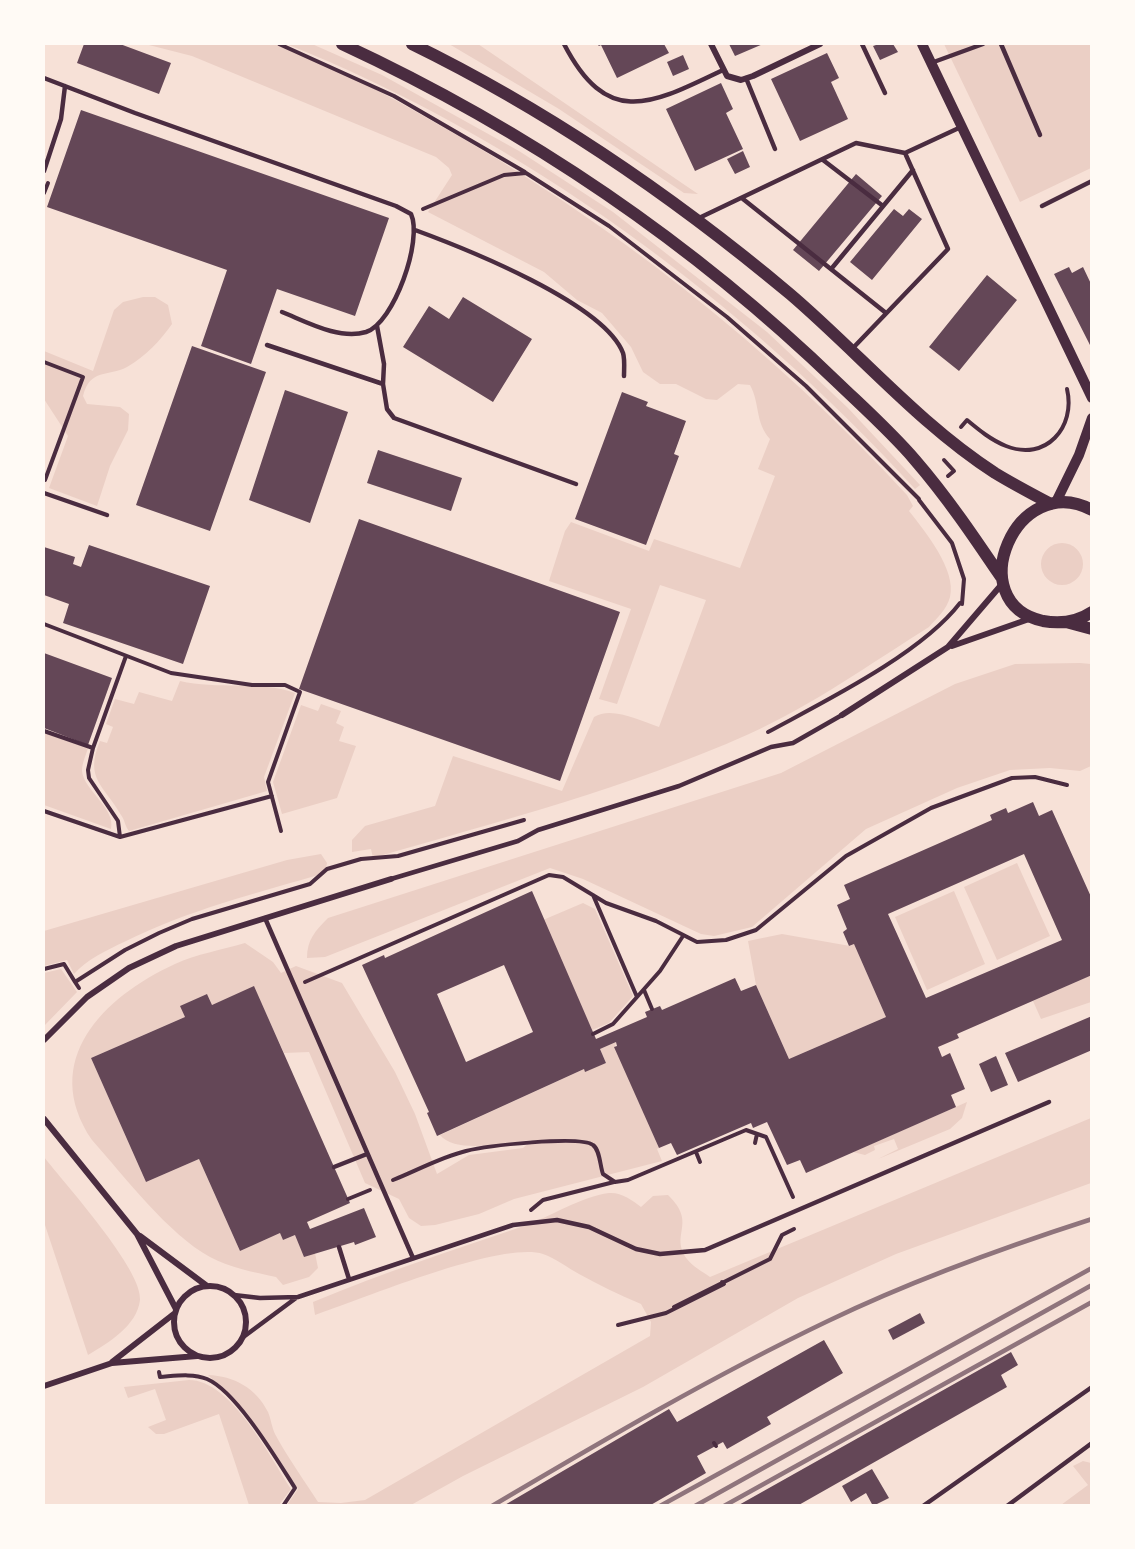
<!DOCTYPE html>
<style>
body{margin:0}
#map{position:relative;width:1135px;height:1549px;overflow:hidden;background:#f7e1d7;font-family:"Crimson Pro",serif}
canvas{display:block}
.frame{position:absolute;inset:0;border:45px solid #fffaf5;pointer-events:none}
</style>
<div id="map">
<canvas width="1135" height="1549"></canvas>
<div class="frame"></div>
</div>
<script>
const ctx = document.querySelector('canvas').getContext('2d');
ctx.lineJoin = 'round';
function fill(path, color) {
  ctx.fillStyle = color;
  ctx.fill(path, 'evenodd');
}
function stroke(path, color, width, dash) {
  ctx.strokeStyle = color;
  ctx.lineWidth = width;
  ctx.lineCap = dash ? 'butt' : 'round';
  ctx.setLineDash(dash || []);
  ctx.stroke(path);
}
const green = new Path2D(`
 M145,44C175,44 206,44 237,44C248,44 262,41 273,44C329,62 383,93 434,122C609,220 771,347 907,495L913,506L909,511C924,530 957,570 950,597C947,609 937,618 929,627C870,664 813,705 749,734C628,788 500,821 373,858L371,849L352,852V840L365,826L435,806L453,756L562,791L594,717C612,706 640,721 659,727L706,600L660,585L617,704L599,699L631,609L549,581L565,531L571,522L649,551L654,539L740,568L775,476L758,469L770,439C755,423 760,403 750,385L738,384L717,400L706,399L676,384H660L643,372L631,347L602,313L577,300L544,272L428,212L452,175L449,168L436,157L192,56Z
 M286,44H312L382,75L519,151L613,212L767,332L848,408L920,485L915,489C746,303 520,136 286,44Z
 M449,44H478L698,194L684,193L559,109Z
 M944,44H1091V168L1020,202Z
 M143,297H155L168,305L172,324C160,341 146,356 127,367C108,377 90,368 83,396L87,404L120,407L129,414L128,430L110,466L97,506L49,488L68,436L44,399V351L93,371L114,310L123,302Z
 M1041 564a21 21 0 1 1 42 0a21 21 0 1 1-42 0Z
 M1080,663L1091,664V766L1080,771L1050,768L1010,770L957,788L866,829L752,927L714,936L701,934L583,879L550,868L325,957L307,958C307,940 315,931 328,918L781,773L955,684L1015,664Z
 M180,681C217,690 259,680 295,693L264,777L267,791L129,831C125,827 125,820 121,815C104,785 84,779 100,741L107,743L113,727L106,724L115,699L134,704L139,692L172,701Z
 M321,704L341,711L336,723L344,727L339,741L356,746L337,798L282,814L273,782L301,705L318,711Z
 M44,733L88,748C86,755 82,763 82,771C84,791 116,808 111,829L44,805Z
 M321,854L327,863L325,873C257,893 188,910 124,942C107,950 86,960 74,974L67,960L44,966V931L287,860Z
 M1017,863L1050,936L997,960L964,887Z
 M954,891L985,964L927,990L895,917Z
 M583,903L595,909L633,996L609,1023L592,1030L543,920Z
 M782,934L850,946L854,944L886,1017L789,1059L756,985L748,941Z
 M245,943L273,962L281,973L296,966L342,983L395,1072L415,1114L437,1174L469,1155L523,1148L532,1140C507,1142 457,1155 440,1135L584,1069L585,1071L606,1063L600,1049L616,1042L615,1047L659,1148L657,1149L662,1161L514,1199L479,1214L435,1225L421,1226L409,1218L399,1199L365,1183L309,1052L284,1053L254,987L212,1005L207,994L181,1006L185,1017L91,1058L146,1182L199,1159L240,1251L280,1233L283,1240L303,1232L315,1253L318,1268L309,1277L283,1285L276,1277C254,1272 230,1268 210,1257C168,1234 125,1177 92,1140C39,1061 103,997 175,964C196,954 222,950 245,943Z
 M61,969L77,992L44,1026V973Z
 M1091,975V1002L1041,1019L1033,1001Z
 M967,1102L962,1118L950,1129L878,1159L898,1149L894,1139L874,1146L875,1150L865,1155L853,1152Z
 M1091,1118V1183L896,1254L798,1298L643,1387L463,1476L411,1505H287L298,1489L247,1413L208,1375C234,1376 256,1388 268,1412C271,1419 272,1428 275,1434C288,1458 304,1480 318,1502L341,1503L365,1500L650,1336L651,1322L641,1304C619,1295 599,1285 579,1274C568,1268 555,1258 543,1254C500,1241 363,1299 315,1315L313,1302C382,1273 453,1250 524,1226C550,1217 582,1196 609,1193C621,1192 632,1200 641,1207L653,1196L668,1195C698,1224 669,1234 687,1259C692,1266 703,1272 710,1277Z
 M44,1157C65,1184 143,1270 140,1300C137,1326 108,1343 88,1355L44,1222Z
 M189,1380C231,1380 270,1457 291,1489L279,1505H249L219,1414L164,1434H156L148,1427L166,1420L155,1389L128,1398L124,1387Z
 M1083,1461L1091,1463V1505H1061L1088,1485L1073,1466Z`);
const building = new Path2D(`
 M84,44H120L171,63L159,94L77,63Z
 M597,44H664L669,53L617,78L601,45L599,46Z
 M729,44H763L735,56Z
 M879,44H893L898,52L880,60L873,46Z
 M827,53L839,78L831,82L848,119L800,141L771,79Z
 M683,55L689,69L673,76L667,62Z
 M721,83L733,109L726,113L743,149L695,171L666,109Z
 M81,110L389,218L355,316L277,289L251,364L201,346L227,270L47,207Z
 M743,151L750,167L735,174L727,159Z
 M856,174L882,196L819,271L793,250Z
 M894,209L903,216L909,209L922,219L872,280L850,262Z
 M1069,267L1072,273L1083,267L1092,286V349L1054,274Z
 M987,275L1017,300L959,371L929,347Z
 M463,297L532,339L493,402L403,347L429,306L449,319Z
 M192,346L266,372L210,531L136,505Z
 M285,390L348,412L310,523L249,500Z
 M622,392L648,402L646,406L686,421L674,454L679,456L646,545L575,519Z
 M378,450L462,478L451,511L367,483Z
 M359,519L620,612L560,781L299,689Z
 M89,545L210,586L183,664L63,623L69,604L44,595V547L75,557L73,564L81,567Z
 M44,653L112,678L88,745L44,728Z
 M1033,802L1039,816L1052,810L1092,899V975L957,1034L959,1038L938,1047L942,1057L950,1053L965,1089L951,1095L956,1107L806,1173L800,1160L787,1165L767,1122L753,1128L751,1123L677,1155L671,1143L659,1148L614,1047L617,1046L616,1042L600,1049L606,1063L585,1072L584,1069L437,1136L427,1113L429,1112L362,965L384,955L385,958L532,891L596,1039L647,1017L645,1012L660,1006L662,1010L735,978L741,991L756,985L789,1059L886,1017L854,944L849,946L843,932L847,929L837,905L850,899L844,885L992,820L990,815L1006,808L1008,813ZM1024,854L1062,940L926,998L888,914ZM504,965L533,1032L466,1062L437,994Z
 M254,986L350,1203L307,1222L310,1229L364,1208L376,1237L355,1245L354,1242L304,1257L295,1235L283,1240L280,1233L240,1251L199,1159L146,1182L91,1058L185,1017L180,1006L207,994L212,1005Z
 M1092,1016V1050L1018,1082L1005,1053Z
 M996,1056L1008,1085L991,1092L979,1064Z
 M920,1313L925,1323L893,1340L888,1330Z
 M824,1340L843,1373L767,1417L771,1424L727,1449L723,1442L697,1456L706,1473L649,1506H503L669,1409L677,1422Z
 M1011,1352L1018,1365L1001,1375L1007,1387L797,1506H737Z
 M872,1469L889,1498L873,1506L866,1493L851,1502L842,1486Z`);
const path = new Path2D(`
 M279,44L394,96L525,172
 M44,193L48,183
 M423,209L504,175L526,173L609,226L727,317L806,386L919,499
 M44,362L83,377L45,480
 M961,427L967,420C979,430 991,440 1006,446C1046,462 1076,427 1067,389
 M944,460L954,471L948,476
 M919,500L952,543L964,579L962,604
 M44,624L171,673L252,685H285L300,692L268,782L281,831
 M44,731L93,748L126,656
 M768,732C825,701 921,654 960,603
 M93,748L88,770L89,778L118,821L120,837L272,796
 M44,811L120,837
 M593,895L637,997L613,1024L593,1034
 M44,969L64,964L75,982
 M305,982L549,875L563,877L606,903L656,921L697,942L726,940L756,930L846,856L931,808L1012,778L1035,777L1067,785
 M79,988L75,982L125,950L159,933L192,919L310,884L327,869L361,859L398,856L524,820
 M644,990L652,1009
 M637,997L660,971L683,936
 M755,1143L757,1134
 M696,1152L700,1162
 M393,1180C416,1171 441,1157 466,1151C485,1146 580,1135 593,1145C600,1150 600,1166 603,1174L615,1182L628,1180L746,1130L766,1137L793,1197
 M348,1199L370,1190
 M531,1210L543,1200L614,1182
 M674,1307L770,1259L782,1235L794,1229
 M618,1325L666,1313L724,1284L722,1282
 M159,1372L160,1377C175,1376 192,1373 207,1379C237,1392 277,1460 295,1488L283,1506
 M714,1443L716,1446`);
const service = new Path2D(`
 M564,44C608,129 652,104 723,70
 M862,44L885,93
 M1001,44L1040,135
 M931,63L983,44
 M44,78L135,113L396,206L411,214C423,240 394,323 366,332C339,340 307,322 282,312
 M746,78L775,149
 M823,160L883,206
 M44,171L61,119L65,86
 M743,199L886,313
 M1042,206L1092,181
 M699,218L856,143L905,153L961,127
 M415,230C464,248 604,303 623,353C625,359 624,370 624,376
 M832,268L913,170
 M267,345L383,384L384,364L377,326
 M852,349L948,249L905,153
 M383,384L387,409L394,418L576,484
 M44,493L107,515
 M391,879L518,841L538,830L679,786L771,747L793,743L842,715
 M265,918L413,1258
 M334,1167L367,1154
 M339,1247L349,1279
 M234,1295L260,1298L298,1297L513,1225L557,1220L589,1227L636,1249L660,1254L705,1250L1049,1102
 M242,1338L296,1298
 M923,1506L1092,1387
 M1007,1506L1092,1443`);
const minor = new Path2D(`
 M711,44L727,76L741,80L753,76L820,44
 M952,646L1032,618
 M842,715L948,647L1002,584
 M44,1040L87,997L129,968L176,946L391,879
 M44,1119L137,1234L176,1309
 M140,1236L207,1286
 M174 1322a36 36 0 1 1 72 0a36 36 0 1 1-72 0Z
 M112,1362L175,1313
 M44,1386L112,1363L197,1356`);
const tertiary = new Path2D(`
 M922,44L1092,398
 M1056,502L1079,455L1092,418`);
const secondary = new Path2D(`
 M342,44C525,129 693,243 838,383C864,408 892,433 915,460C947,497 974,537 1001,577
 M412,44C549,111 673,196 790,294C858,352 919,424 995,473C1013,484 1032,494 1051,504
 M1092,510C1016,469 960,603 1043,621C1060,624 1077,622 1092,612
 M1066,622L1092,629`);
const rail = new Path2D(`
 M492,1506C602,1441 713,1376 828,1321C913,1280 1002,1248 1092,1219
 M660,1506L1092,1268
 M695,1506L1092,1285
 M724,1506L1092,1302`);
fill(green, '#ebcfc5');
fill(building, '#644757');
stroke(path, '#4a2c40', 4);
stroke(service, '#4a2c40', 4.5);
stroke(minor, '#4a2c40', 6);
stroke(tertiary, '#4a2c40', 10);
stroke(secondary, '#4a2c40', 12);
stroke(rail, '#8f747c', 4.5);
</script>
